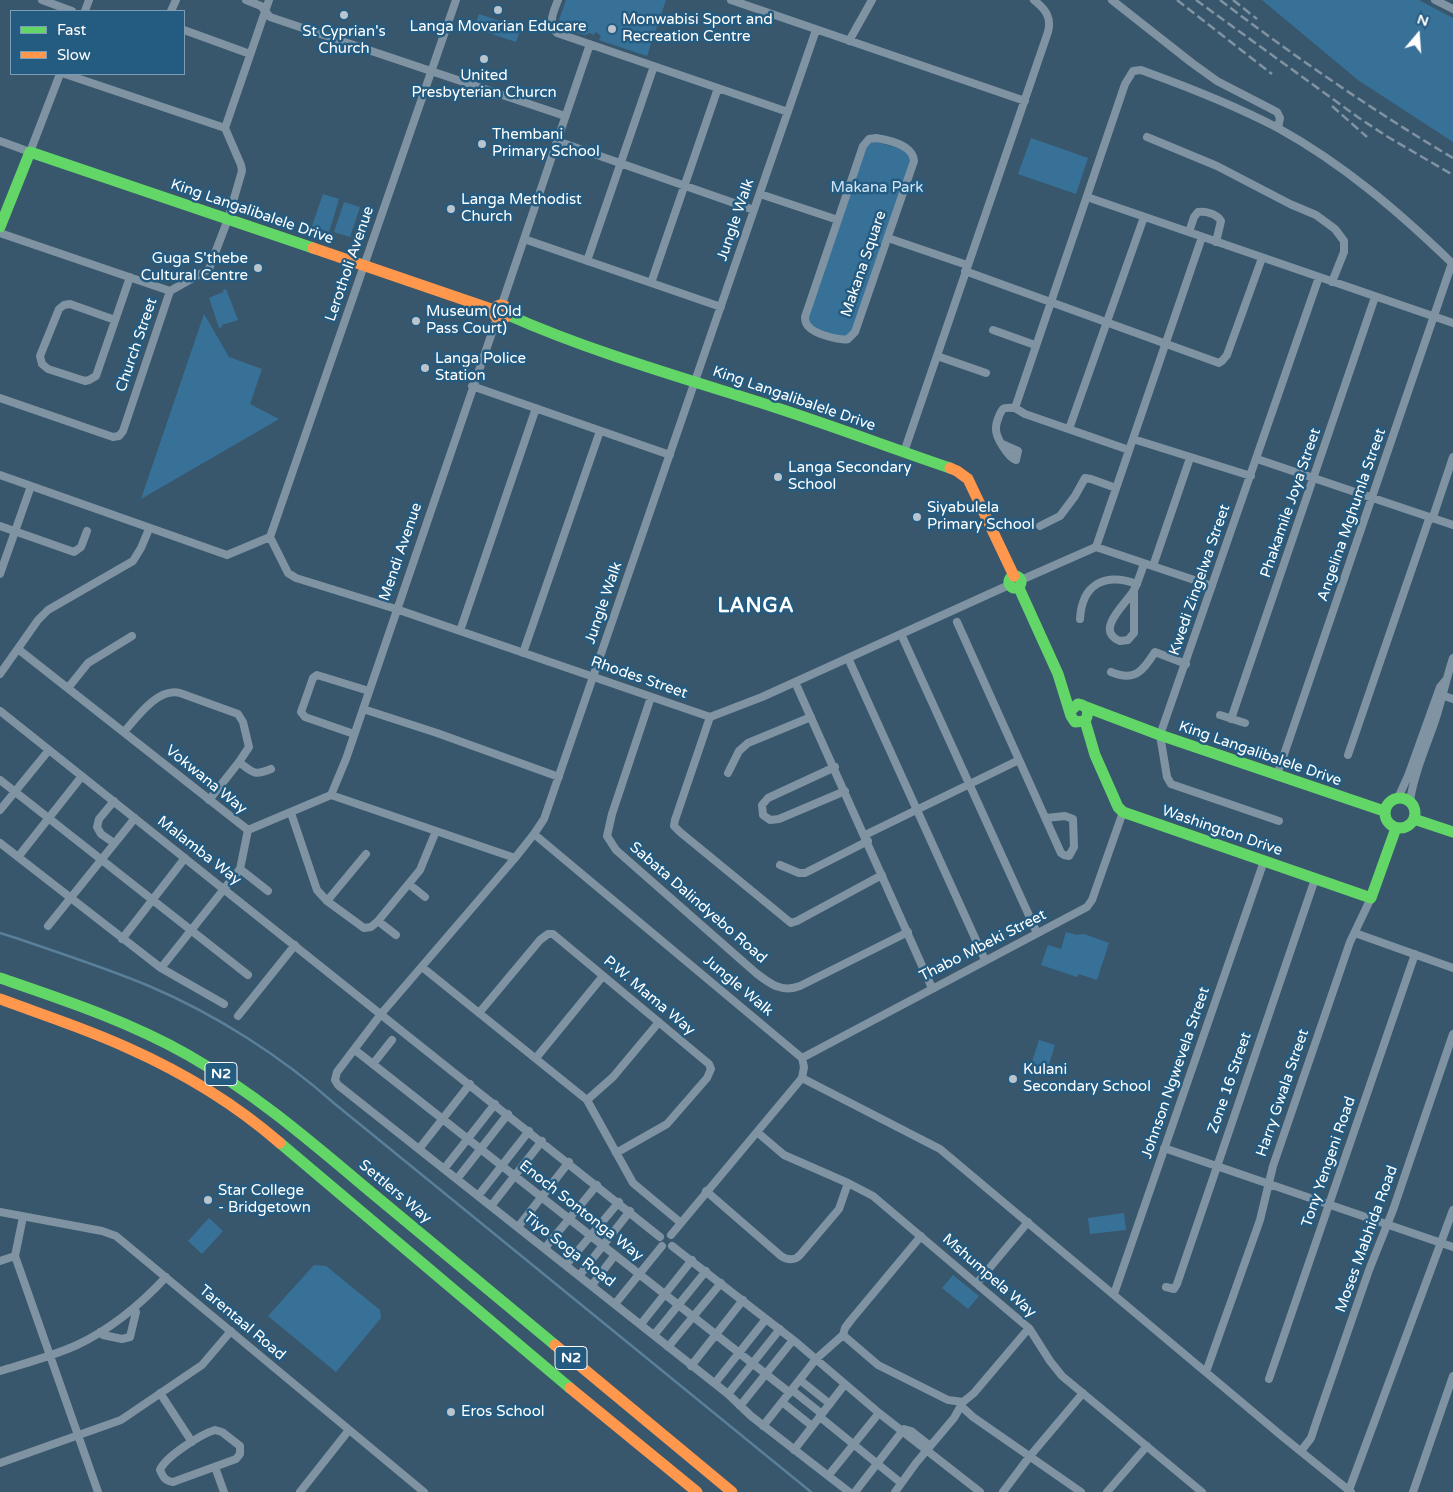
<!DOCTYPE html>
<style>
body{margin:0}
#map{position:relative;width:1453px;height:1492px;overflow:hidden;background:#39576c;font-family:"Varela Round",sans-serif}
canvas{display:block}
.legend{position:absolute;left:10px;top:10px;width:175px;height:65px;box-sizing:border-box;background:#245b81;border:1px solid #7c9db3;margin:0;padding:6px 9px;list-style:none;font-size:15px;color:#fff}
.legend li{display:flex;align-items:center;gap:10px;height:25px}
.legend b{width:25px;border:1px solid #7c9db3}
.north{position:absolute;left:1393px;top:10px;width:50px;height:50px;-webkit-text-stroke:4px #245b81;paint-order:stroke;rotate:18deg;font-size:14px;font-weight:700;line-height:20px;text-align:center;color:#fff}
.north::after{content:'';display:block;margin:auto;width:18px;height:22px;background:#fff;clip-path:polygon(50% 0,100% 100%,50% 72%,0 100%)}
</style>
<div id="map">
<canvas width="1453" height="1492"></canvas>
<ul class="legend">
<li><b style="height:6px;background:#63d668"></b>Fast</li>
<li><b style="height:6px;background:#ff974d"></b>Slow</li>
</ul>
<div class="north">N</div>
</div>
<script>
const ctx = document.querySelector('canvas').getContext('2d');
ctx.lineJoin = 'round';
function fill(path, color) {
  ctx.fillStyle = color;
  ctx.fill(path, 'evenodd');
}
function stroke(path, color, width, dash) {
  ctx.strokeStyle = color;
  ctx.lineWidth = width;
  ctx.lineCap = dash ? 'butt' : 'round';
  ctx.setLineDash(dash || []);
  ctx.stroke(path);
}
function label(font, color, halo, rows, align = 'center') {
  ctx.font = font + ' "Varela Round",sans-serif';
  ctx.lineWidth = 5;
  ctx.setLineDash([]);
  ctx.textBaseline = 'middle';
  ctx.strokeStyle = halo;
  ctx.fillStyle = color;
  for (const [text, x, y, turn = 0] of rows) {
    ctx.save();
    ctx.translate(x, y);
    ctx.rotate((+turn || 0) * Math.PI / 180);
    ctx.textAlign = isNaN(turn) ? turn : align;
    if (halo) ctx.strokeText(text, 0, 0);
    ctx.fillText(text, 0, 0);
    ctx.restore();
  }
}
const green = new Path2D(`
 M566,0H666L647,56L599,40L601,36L596,32L593,35L590,33L584,35L562,27L559,20Z
 M1262,0H1419L1453,18V142L1358,80Z
 M479,14L521,28L516,42L474,28Z
 M1031,138L1088,158L1076,194L1018,174Z
 M873,141L905,150L911,160L852,331L849,336L841,337L815,328L808,320L866,147Z
 M323,194L339,199L329,232L312,226Z
 M344,202L360,207L350,237L334,232Z
 M226,289L238,320L222,325V327L219,328L209,298L223,292V290Z
 M204,314L229,357L262,369L250,404L279,419L141,499Z
 M1066,932L1077,935L1084,934L1109,943L1097,980L1079,974L1077,977L1041,965L1048,945L1061,949Z
 M1039,1040L1055,1045L1046,1074L1030,1068Z
 M1124,1213L1126,1230L1090,1234L1088,1218Z
 M209,1218L223,1231L202,1254L188,1241Z
 M314,1265L326,1266L380,1310L381,1318L336,1372L268,1316Z
 M953,1275L979,1296L968,1309L942,1288Z`);
const stream = new Path2D(`
 M0,933L19,939C62,954 106,968 149,986C215,1014 281,1056 335,1104L811,1492`);
const street = new Path2D(`
 M42,0L72,11
 M246,0L261,6L270,17L565,116
 M558,0C554,11 547,23 557,33L788,112
 M731,0L1025,101
 M1112,0L1192,63L1217,81L1277,112L1280,118L1278,128
 M1435,0L1453,9
 M85,11L89,0
 M171,11L176,0
 M184,30L250,54
 M816,30L544,819L534,834L515,858L381,1014L337,1072L335,1080L338,1085L728,1394L751,1416L849,1492
 M849,41L872,0
 M65,74L225,128
 M1147,137L1217,166L1290,204L1316,215L1335,229L1344,241V252L1332,282
 M876,138C889,140 913,145 914,161L855,332L848,339C840,341 816,334 810,328C806,325 805,322 805,317L863,146L869,139Z
 M0,141L30,152L60,74
 M557,141L754,210
 M760,194L838,220
 M1087,197L1453,323
 M1189,232L1194,217L1198,212C1206,211 1217,214 1221,221L1216,242
 M0,233L170,291
 M888,238L967,265
 M524,239L721,307
 M587,261L654,66
 M965,271L1219,363L1222,361L1227,355L1262,258
 M651,283L718,88
 M502,304L590,44
 M115,320L70,304L64,305L59,309L40,356L42,364L48,369L85,381L89,380L96,376L130,277
 M993,330L1035,345
 M937,356L986,373
 M472,386L670,455
 M0,398L113,437L119,436L123,431L170,291L209,269L228,219L242,171L241,165L225,128L269,0
 M1015,408L1125,84L1133,71L1141,70L1149,73C1193,89 1236,106 1278,128C1343,164 1398,211 1452,263
 M1015,408L1025,414L1129,450
 M1069,429L1144,217
 M1133,439L1251,476
 M1002,444L1018,451L1016,460C1008,458 995,436 996,428C996,423 1000,412 1003,409C1006,407 1012,408 1015,408
 M904,452L1048,32C1052,17 1045,9 1034,0
 M1257,459L1453,525
 M0,475L227,555L270,537
 M0,526L74,552L81,547L87,531
 M1040,526L1060,516L1075,496L1085,478L1091,479L1116,488
 M270,537L288,573L296,578L396,609L710,717L762,697L1009,585
 M270,537L456,0
 M1096,547L1212,586
 M1153,566L1190,458
 M0,574L31,486
 M1021,580L1096,547L1202,237
 M1134,592V633L1128,640L1120,641C1093,630 1128,602 1134,590C1138,582 1141,572 1144,564
 M1080,619C1082,584 1105,572 1137,584
 M957,622L1061,853L1064,855L1069,856L1074,847L1073,819L1065,816L1046,818
 M460,631L536,408
 M901,634L1037,933
 M18,649L248,830L331,795L515,858
 M523,653L600,431
 M848,658L985,960
 M1111,672C1135,682 1143,671 1155,652L1186,664
 M0,674L38,620L48,610L133,561L141,548L149,529
 M795,682L932,988
 M68,688L88,663L132,636
 M1438,694L1453,699
 M651,697L612,814L607,836L616,850L756,973C770,984 782,993 800,986L908,932
 M363,709L437,733L559,777
 M0,711L660,1237
 M1220,715L1245,723
 M710,717L675,820L674,826L680,832L791,923L797,921L882,875
 M1231,719L1375,297
 M124,732C137,717 158,687 180,693L238,714L243,722L249,747L239,762L209,800
 M354,734L305,717L301,712L313,678L317,675L369,691
 M1348,755L1428,522L1434,514L1453,457
 M239,762C253,773 254,776 271,769
 M835,767L768,798L762,805L763,815L770,820L779,819L845,791
 M728,773L739,751L748,743L811,717
 M1277,775L1452,263
 M0,780L248,975
 M331,795L346,759L497,318
 M1398,798L1408,776L1440,687L1445,681
 M114,801L99,819L97,827L101,834L114,843
 M1410,801C1414,774 1426,747 1435,721C1442,700 1446,679 1453,658
 M0,810L49,750
 M291,813L317,890L327,901L364,928L371,927L378,921L420,870L436,831
 M1279,821L1171,784L1167,777L1160,735L1319,277
 M248,830L240,869L268,891
 M534,834L802,1058L804,1067L802,1078L671,1235
 M865,835L1019,760
 M0,843L161,968L240,869
 M18,857L82,776
 M780,865L799,873H805L868,841
 M409,884L425,897
 M327,901L366,854
 M378,921L396,935
 M48,926L135,818
 M1355,933L1453,968
 M122,939L185,858
 M422,967L587,1100L633,1183L681,1223
 M161,968L224,1004
 M479,1013L540,940L548,934H553L709,1064L711,1069L707,1078L667,1124L616,1153
 M238,1016L295,945
 M355,1050L790,1393
 M536,1058L603,976
 M802,1058L1087,907L1092,900L1123,812
 M373,1064L392,1040
 M802,1078L940,1149L1283,1437L1351,1492
 M587,1100L613,1077L659,1022
 M757,1132L784,1155L848,1183L873,1196L1024,1324L1029,1328L1050,1361L1062,1376L1202,1492
 M1164,1148L1453,1247
 M419,1149L470,1084
 M444,1169L495,1104
 M457,1179L508,1114
 M706,1191L781,1256C787,1260 795,1261 800,1255L839,1209L848,1183
 M478,1196L529,1131
 M491,1206L542,1141
 M0,1212L102,1231L116,1236L424,1492
 M23,1217L15,1256L98,1492
 M518,1227L569,1162
 M921,1236L851,1320L845,1328L843,1335L878,1365L948,1400L963,1402L974,1393L1029,1328
 M672,1246L797,1343L879,1413L980,1492
 M545,1248L597,1185
 M0,1261L15,1256
 M566,1265L619,1202
 M579,1276L630,1211
 M977,1283L1028,1222
 M592,1285L615,1255
 M1166,1287L1174,1289L1177,1284L1315,879
 M1114,1294L1264,861
 M615,1304L662,1246
 M641,1324L692,1260
 M100,1332L103,1335L122,1339L130,1337L136,1312L134,1309
 M654,1335L706,1271
 M668,1347L721,1283
 M691,1366L743,1300
 M0,1371C26,1363 53,1356 77,1345C111,1329 141,1304 166,1277
 M1206,1372L1260,1220L1273,1166L1350,942L1371,898
 M1269,1379L1415,954
 M800,1380L830,1404
 M715,1383L766,1319
 M792,1390L822,1414
 M160,1393L192,1442
 M728,1394L780,1329
 M782,1402L812,1426
 M740,1406L793,1340
 M961,1406L973,1417L1081,1492
 M820,1417L901,1483
 M763,1426L816,1359L843,1335
 M215,1430L222,1432L240,1446V1454L236,1459L173,1482C165,1481 163,1477 160,1470C165,1457 201,1434 215,1430Z
 M794,1450L845,1384
 M1301,1451L1311,1438L1317,1420L1369,1270L1393,1210L1453,1034
 M0,1463L121,1420L202,1365L231,1331
 M215,1467L224,1492
 M828,1476L879,1413
 M1349,1490L1453,1210
 M300,1492L349,1430
 M855,1492L904,1429L911,1431L930,1446
 M895,1492L916,1463L954,1418L963,1402
 M1003,1492L1030,1456L1083,1393
 M1107,1492L1147,1446
 M1413,1492L1453,1376`);
const fast = new Path2D(`
 M0,227L30,152L313,248
 M508,315C594,353 684,378 774,407C833,426 891,448 950,468
 M1009 582a6 6 0 1 1 12 0a6 6 0 1 1-12 0Z
 M1019,588L1058,674L1071,716L1075,722L1085,721C1090,712 1088,706 1078,704L1070,711
 M1086,707L1160,735L1384,811
 M1085,721L1095,755L1118,807L1123,812L1371,898L1396,828
 M1385 813a15 15 0 1 1 30 0a15 15 0 1 1-30 0Z
 M1414,819L1453,832
 M0,978C64,1000 128,1021 188,1055C253,1092 309,1140 366,1188C429,1240 492,1292 555,1345
 M280,1143L570,1388`);
const slow = new Path2D(`
 M313,248L494,310
 M494 312a7 7 0 1 1 14 0a7 7 0 1 1-14 0Z
 M950,468L957,471L968,479L1014,576
 M0,999C43,1015 87,1029 128,1048C182,1072 235,1104 280,1143
 M555,1345L732,1492
 M570,1388L697,1492`);
const rail = new Path2D(`
 M1177,0L1272,74
 M1196,0L1359,118L1388,137L1453,175
 M1220,0C1295,57 1372,110 1453,158
 M1233,0L1257,19
 M1332,106L1367,137`);
const markers = [
 [498,10,5,"#bac4cc"],
 [344,15,5,"#bac4cc"],
 [612,29,5,"#bac4cc"],
 [484,59,5,"#bac4cc"],
 [482,144,5,"#bac4cc"],
 [451,209,5,"#bac4cc"],
 [258,268,5,"#bac4cc"],
 [416,321,5,"#bac4cc"],
 [425,368,5,"#bac4cc"],
 [778,477,5,"#bac4cc"],
 [917,517,5,"#bac4cc"],
 [1013,1079,5,"#bac4cc"],
 [208,1200,5,"#bac4cc"],
 [451,1412,5,"#bac4cc"]
];
const shields = [
 [221,1074,32],
 [571,1358,32]
];
const shieldNames = [
 ["N2",221,1074],
 ["N2",571,1358]
];
const poiNames = [
 ["Monwabisi Sport and",622,20],
 ["Recreation Centre",622,37],
 ["Langa Movarian Educare",498,27,"center"],
 ["St Cyprian's",344,32,"center"],
 ["Church",344,49,"center"],
 ["United",484,76,"center"],
 ["Presbyterian Churcn",484,93,"center"],
 ["Thembani",492,135],
 ["Primary School",492,152],
 ["Langa Methodist",461,200],
 ["Church",461,217],
 ["Guga S'thebe",248,259,"right"],
 ["Cultural Centre",248,276,"right"],
 ["Museum (Old",426,312],
 ["Pass Court)",426,329],
 ["Langa Police",435,359],
 ["Station",435,376],
 ["Langa Secondary",788,468],
 ["School",788,485],
 ["Siyabulela",927,508],
 ["Primary School",927,525],
 ["Kulani",1023,1070],
 ["Secondary School",1023,1087],
 ["Star College",218,1191],
 ["- Bridgetown",218,1208],
 ["Eros School",461,1412]
];
const parkNames = [
 ["Makana Park",877,188]
];
const streetNames = [
 ["King Langalibalele Drive",252,212,19],
 ["Jungle Walk",736,220,-71],
 ["Lerotholi Avenue",350,264,-71],
 ["Makana Square",864,264,-71],
 ["Church Street",137,345,-71],
 ["King Langalibalele Drive",794,399,19],
 ["Phakamile Joya Street",1291,503,-71],
 ["Angelina Mghumla Street",1352,515,-71],
 ["Mendi Avenue",401,552,-71],
 ["Kwedi Zingelwa Street",1200,580,-71],
 ["Jungle Walk",604,603,-71],
 ["Rhodes Street",639,678,19],
 ["King Langalibalele Drive",1260,754,19],
 ["Vokwana Way",206,780,39],
 ["Washington Drive",1222,831,19],
 ["Malamba Way",199,851,38],
 ["Sabata Dalindyebo Road",698,903,41],
 ["Thabo Mbeki Street",983,946,-27],
 ["Jungle Walk",738,986,40],
 ["P.W. Mama Way",649,996,40],
 ["Johnson Ngwevela Street",1176,1073,-71],
 ["Zone 16 Street",1230,1083,-71],
 ["Harry Gwala Street",1283,1093,-71],
 ["Tony Yengeni Road",1329,1162,-71],
 ["Settlers Way",395,1192,40],
 ["Enoch Sontonga Way",581,1211,38],
 ["Moses Mabhida Road",1367,1239,-70],
 ["Tiyo Soga Road",569,1250,38],
 ["Mshumpela Way",989,1276,41],
 ["Tarentaal Road",242,1323,40]
];
const districtNames = [
 ["LANGA",756,607]
];
fill(green, '#387198');
stroke(stream, '#597f9a', 2.5);
stroke(street, '#7f93a2', 8);
stroke(fast, '#63d668', 11);
stroke(slow, '#ff974d', 11);
stroke(rail, '#8093a2', 2.5, [9, 4]);
for (const [x, y, r, color] of markers) {
  const dot = new Path2D();
  dot.arc(x, y, r, 0, 2 * Math.PI);
  ctx.fillStyle = color;
  ctx.fill(dot);
  stroke(dot, '#245b81', 2);
}
for (const [x, y, w] of shields) {
  const box = new Path2D();
  box.roundRect(x - w / 2, y - 11.5, w, 23, 4);
  ctx.fillStyle = '#245b81';
  ctx.fill(box);
  stroke(box, '#fff', 1);
}
label('bold 14px', '#fff', null, shieldNames);
label('15px', '#fff', '#245b81', poiNames, 'left');
label('15px', '#cfe6f6', '#245b81', parkNames);
label('15px', '#fff', '#245b81', streetNames);
ctx.letterSpacing = '1px';
label('bold 20px', '#fff', '#245b81', districtNames);
ctx.letterSpacing = '0px';
</script>
